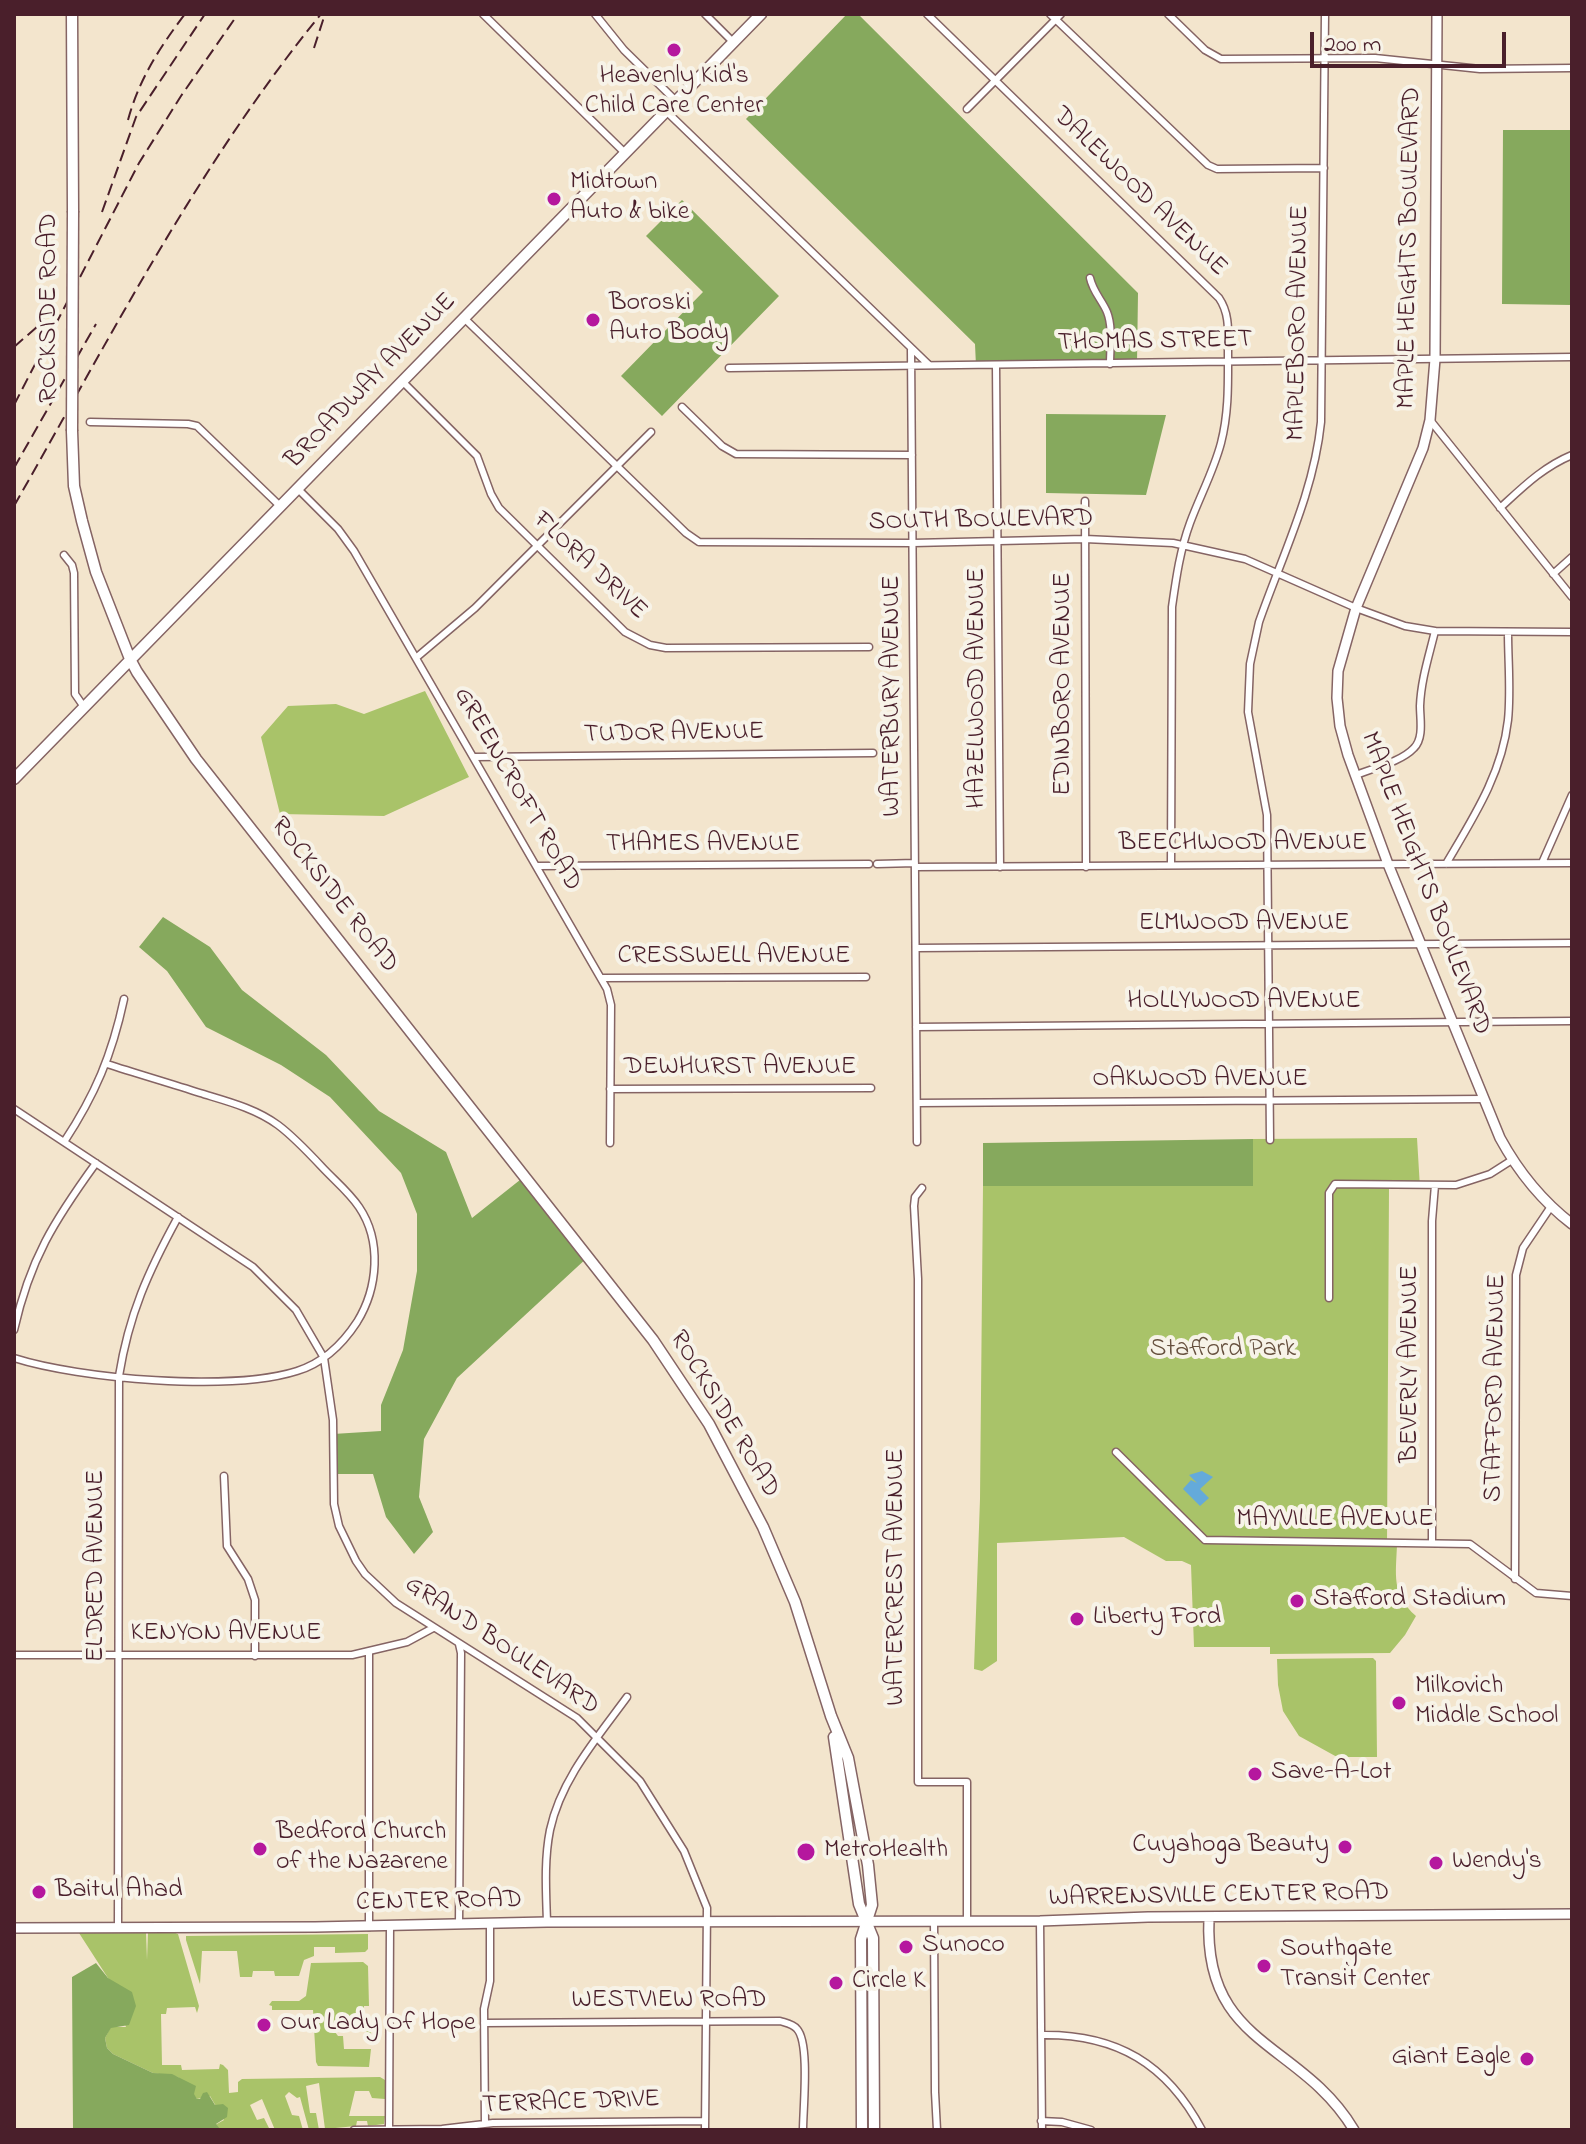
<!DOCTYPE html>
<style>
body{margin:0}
#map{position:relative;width:1586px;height:2144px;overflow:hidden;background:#f3e5cd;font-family:"Indie Flower",sans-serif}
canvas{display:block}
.frame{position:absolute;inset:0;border:16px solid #4a1f2b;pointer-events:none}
.scale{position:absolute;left:1310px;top:32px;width:196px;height:36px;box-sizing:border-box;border:4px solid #4a1f2b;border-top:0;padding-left:10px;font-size:24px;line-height:28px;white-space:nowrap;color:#4a1f2b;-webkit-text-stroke:6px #f7f3e8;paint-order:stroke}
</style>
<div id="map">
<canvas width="1586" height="2144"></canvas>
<div class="frame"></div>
<div class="scale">200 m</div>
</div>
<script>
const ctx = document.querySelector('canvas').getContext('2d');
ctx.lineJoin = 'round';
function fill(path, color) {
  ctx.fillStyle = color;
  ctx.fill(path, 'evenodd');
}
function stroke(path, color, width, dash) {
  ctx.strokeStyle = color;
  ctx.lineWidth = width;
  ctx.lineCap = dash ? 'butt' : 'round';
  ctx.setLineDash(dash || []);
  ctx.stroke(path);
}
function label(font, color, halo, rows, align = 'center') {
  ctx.font = font + ' "Indie Flower",sans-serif';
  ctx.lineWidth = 8;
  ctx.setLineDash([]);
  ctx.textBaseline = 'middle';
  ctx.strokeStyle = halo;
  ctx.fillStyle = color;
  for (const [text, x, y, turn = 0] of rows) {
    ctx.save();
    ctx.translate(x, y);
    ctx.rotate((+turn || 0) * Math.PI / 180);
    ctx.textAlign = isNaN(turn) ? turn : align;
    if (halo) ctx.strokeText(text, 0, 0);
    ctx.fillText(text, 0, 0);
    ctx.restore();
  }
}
const green = new Path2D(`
 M425,691L469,777L384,816L280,814L261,737L288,706L336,704L364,714Z
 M1417,1138L1420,1188H1389L1387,1544H1397C1396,1575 1391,1594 1416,1616L1405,1635L1390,1653L1270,1654V1647H1194L1191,1565L1182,1561H1166L1124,1537L997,1543V1661L982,1671L974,1669L980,1499L983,1186L1253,1185V1139Z
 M1373,1658L1376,1661L1377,1757H1337L1299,1736L1283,1711L1278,1685L1277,1659Z
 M146,1932L147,1960L148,1932H173L178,1934L199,2006L197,2013L195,2007L167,2008L166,2014H161L162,2065H181L182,2070L219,2069L220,2064L223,2065L228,2070L229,2093L238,2092V2082L242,2079L380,2077L385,2080V2099L372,2098L369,2091H355L349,2116H385L384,2124L368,2126L367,2121H357L356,2126L325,2129L319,2083L306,2086L310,2113H316L319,2130H309L300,2097L297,2098L289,2092L285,2096L292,2115L299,2116L303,2130H275L262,2099L250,2105L257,2120L264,2118L270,2130H221L215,2125L224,2120L210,2096L197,2099L178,2077L153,2073L113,2054L107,2048L105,2038L111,2027H126L108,1978L79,1933Z
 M368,1934V1949L365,1952L335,1953V1947H314V1956L304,1960L299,1976H275L274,1971H253L252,1977H240L237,1951H202L200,1984L186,1940V1936Z
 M311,1963L363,1962L368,1966L369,2006H364V2016L370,2019L371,2036H367L366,2021L361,2022V2026H335V2032L338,2036H343L344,2049H371L369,2067L318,2066L316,2062L313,2010H272V2006L269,2005L272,2001H299L306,1996Z`);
const forest = new Path2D(`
 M847,14H858L1138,293L1137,363L976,366L975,344L746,119Z
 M1503,130H1572V305L1502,304Z
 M682,200L779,296L662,416L621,376L703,292L646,236Z
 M1046,414L1166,415L1146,495L1046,493Z
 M163,917L210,947L242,990L326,1055L379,1111L446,1152L472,1218L525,1176L589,1256L457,1378L424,1439L419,1497L433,1532L414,1554L386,1517L373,1474H332L333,1434L381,1431V1405L403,1350L417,1271V1214L401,1173L330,1097L281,1065L206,1027L167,971L139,947Z
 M1253,1139V1186H983V1143Z
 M96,1963L108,1978L132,1992L136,2006L129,2025L111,2028L105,2038L107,2048L113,2054L153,2073L172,2074L196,2086L194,2094L197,2099H200L203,2093L207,2092L215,2105L223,2104L228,2108L227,2117L216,2124L221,2130H73L72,1977Z`);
const water = new Path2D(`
 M1202,1471L1213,1477L1200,1489L1209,1498L1200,1506L1183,1489L1191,1480L1197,1483L1189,1475Z`);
const street = new Path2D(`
 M483,14L625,153
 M595,14L624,50L677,102
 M705,14L733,42
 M927,14L1219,298C1230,314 1228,332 1228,351C1228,382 1229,412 1221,443C1214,470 1200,496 1190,523C1180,550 1176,579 1172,607L1171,865
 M1050,14L1208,165L1217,169L1324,168
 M1168,14L1205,50L1221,59L1375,58L1480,69L1572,68
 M967,109L1061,14
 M667,112L929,365
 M1090,278C1093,292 1102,300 1107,312C1113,327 1110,348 1110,364
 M465,319L686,533L699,542L913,543L1085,539L1173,543L1245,559L1356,608L1405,626L1435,631L1572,632
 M911,350L917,1142
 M996,365L1000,867
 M729,368L1572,357
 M402,381L477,456L491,494L499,508L625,632L650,645L666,648L869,647
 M682,407L722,446L736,454L912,455
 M1430,420L1572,597
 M90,422L188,424L197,426L280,506
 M298,489L338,529L354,551L607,989L611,1005L610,1143
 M1085,501L1086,867
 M1500,508C1523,487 1543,467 1572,455
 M64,555L72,565L74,573L75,694L84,707
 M1553,574L1572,557
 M417,657L475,608L651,432
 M474,757L873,753
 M1356,775C1373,768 1401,762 1414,748C1424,738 1420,719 1420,706C1421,680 1429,656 1435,631
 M1542,863L1572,795
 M877,864L915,863
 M1446,864C1473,818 1502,774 1508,720C1511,691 1508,661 1508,632
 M537,866L869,864
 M915,867L1572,863
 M916,948L1572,943
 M601,978L866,977
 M916,1027L1572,1021
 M610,1089L871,1088
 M917,1103L1484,1099
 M14,1109L253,1267L296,1310L324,1358L333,1420L334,1504L339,1526L356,1561L365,1574L396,1603L577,1718L640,1781L684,1851L707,1908L705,2130
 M1270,1140L1267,815L1248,712L1250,664L1259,622C1282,556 1314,492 1321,422L1325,14
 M64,1142C95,1095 112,1055 124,999
 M922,1188L915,1197L914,1206L918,1279V1782H967V1921
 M1329,1298V1193L1335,1184L1456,1185L1490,1174L1512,1160
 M14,1330C30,1259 54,1221 96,1163
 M14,1358C80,1379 231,1392 297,1371C323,1363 342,1345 357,1322C378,1288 382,1241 359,1207C349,1192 334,1180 322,1167C308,1152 294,1137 278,1125C255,1108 226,1101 200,1093C169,1083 138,1074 107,1064
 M1116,1452L1205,1540L1470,1544L1536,1593L1572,1596
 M224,1476L227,1546L248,1579L255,1600V1656
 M1432,1542V1221L1435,1185
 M1515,1579L1516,1275L1523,1248L1550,1208
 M369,1652V1927
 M14,1655H352L407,1642L433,1628
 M934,1921L935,2092L937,2130
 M1040,1921L1042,2130
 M547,1922C546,1891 544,1860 550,1830C561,1779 597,1738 627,1697
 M459,1924L461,1653L459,1644
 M118,1926L119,1376C129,1314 148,1272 178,1217
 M484,2023L780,2021C786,2023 793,2024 797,2029C810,2043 803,2109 803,2130
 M1042,2035C1117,2034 1167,2064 1202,2130
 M1041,2121L1062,2122L1091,2130
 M485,2124L484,2009L490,1981V1925
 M354,2130L442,2129L493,2123L705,2121
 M389,2130L390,1926`);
const secondary = new Path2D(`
 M1437,14L1435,359L1430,420L1423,448L1356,608L1338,671L1337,698L1340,726L1348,755L1388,864L1500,1138C1518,1171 1542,1201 1572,1224
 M1209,1918C1203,2047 1300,2040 1354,2130
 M14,1928L315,1927L547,1922L1040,1921L1148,1917L1572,1914`);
const primary = new Path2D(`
 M72,14L73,211
 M72,431L74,486L82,521L96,572L130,659L137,672L196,759L653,1340L709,1424L763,1527L795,1602L831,1716L848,1758L868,1865L872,1905L861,1939L862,2130
 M14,779L761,14
 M834,1737L859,1904L873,1938L874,2130`);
const rail = new Path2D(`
 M314,48L324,17
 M128,120C139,79 160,47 185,14
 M102,212L136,117L205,14
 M14,347L38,326L58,296
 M14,405L139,163L181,96L238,14
 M14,468L96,324
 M14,506C110,338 198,165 321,14`);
const primaryBridge = new Path2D(`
 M72,431L73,211`);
const markers = [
 [674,50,8,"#b5179e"],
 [554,199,8,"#b5179e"],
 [593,320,8,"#b5179e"],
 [1297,1601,8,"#b5179e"],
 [1077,1619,8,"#b5179e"],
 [1399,1703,8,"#b5179e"],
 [1255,1774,8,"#b5179e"],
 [1345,1847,8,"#b5179e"],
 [260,1849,8,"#b5179e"],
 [806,1852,10,"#b5179e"],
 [1436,1863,8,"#b5179e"],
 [39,1892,8,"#b5179e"],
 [906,1947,8,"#b5179e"],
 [1264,1966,8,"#b5179e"],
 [836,1983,8,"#b5179e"],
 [264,2025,8,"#b5179e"],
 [1527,2059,8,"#b5179e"]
];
const poiNames = [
 ["Heavenly Kid's",674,78,"center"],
 ["Child Care Center",674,108,"center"],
 ["Midtown",570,184],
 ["Auto & bike",570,214],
 ["Boroski",609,305],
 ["Auto Body",609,335],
 ["Stafford Stadium",1313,1601],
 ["Liberty Ford",1093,1619],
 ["Milkovich",1415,1688],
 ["Middle School",1415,1718],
 ["Save-A-Lot",1271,1774],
 ["Bedford Church",276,1834],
 ["of the Nazarene",276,1864],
 ["Cuyahoga Beauty",1329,1847,"right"],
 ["MetroHealth",824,1852],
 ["Wendy's",1452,1863],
 ["Baitul Ahad",55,1892],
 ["Sunoco",922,1947],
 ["Southgate",1280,1951],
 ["Transit Center",1280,1981],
 ["Circle K",852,1983],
 ["Our Lady Of Hope",280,2025],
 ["Giant Eagle",1511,2059,"right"]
];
const streetNames = [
 ["DALEWOOD AVENUE",1139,193,44],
 ["MAPLE HEIGHTS BOULEVARD",1411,248,-89],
 ["ROCKSIDE ROAD",51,308,-90],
 ["MAPLEBORO AVENUE",1300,323,-89],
 ["THOMAS STREET",1155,343,-1],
 ["BROADWAY AVENUE",372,382,-46],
 ["SOUTH BOULEVARD",981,522,-1],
 ["FLORA DRIVE",589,567,43],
 ["EDINBORO AVENUE",1065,684,-90],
 ["HAZELWOOD AVENUE",979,688,-90],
 ["WATERBURY AVENUE",894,696,-90],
 ["TUDOR AVENUE",674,735,-1],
 ["GREENCROFT ROAD",516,790,60],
 ["BEECHWOOD AVENUE",1243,845],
 ["THAMES AVENUE",703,846],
 ["MAPLE HEIGHTS BOULEVARD",1424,884,69],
 ["ROCKSIDE ROAD",333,896,52],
 ["ELMWOOD AVENUE",1244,925],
 ["CRESSWELL AVENUE",734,958],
 ["HOLLYWOOD AVENUE",1244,1003],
 ["DEWHURST AVENUE",740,1069],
 ["OAKWOOD AVENUE",1200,1081],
 ["BEVERLY AVENUE",1412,1364,-90],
 ["STAFFORD AVENUE",1497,1388,-89],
 ["ROCKSIDE ROAD",723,1415,59],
 ["MAYVILLE AVENUE",1335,1521],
 ["ELDRED AVENUE",98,1566,-90],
 ["WATERCREST AVENUE",898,1577,-90],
 ["KENYON AVENUE",226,1635],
 ["GRAND BOULEVARD",501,1647,34],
 ["WARRENSVILLE CENTER ROAD",1219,1897,-1],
 ["CENTER ROAD",439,1903,-1],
 ["WESTVIEW ROAD",669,2002],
 ["TERRACE DRIVE",571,2104,-2]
];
const parkNames = [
 ["Stafford Park",1223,1351]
];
fill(green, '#a9c369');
fill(forest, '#86a95d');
fill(water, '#64aada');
stroke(street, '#856464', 9);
stroke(secondary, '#856464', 12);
stroke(primary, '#856464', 13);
stroke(street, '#fff', 6);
stroke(secondary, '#fff', 9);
stroke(primary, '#fff', 10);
stroke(rail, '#4a1f2b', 2, [12, 6]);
stroke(primaryBridge, '#856464', 13, []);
stroke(primaryBridge, '#fff', 10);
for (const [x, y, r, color] of markers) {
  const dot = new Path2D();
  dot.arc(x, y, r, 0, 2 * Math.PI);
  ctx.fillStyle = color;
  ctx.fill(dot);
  stroke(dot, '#f7f3e8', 3);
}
label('26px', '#4a1f2b', '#f7f3e8', poiNames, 'left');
label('26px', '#4a1f2b', '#f7f3e8', streetNames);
label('26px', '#66503e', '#f7f3e8', parkNames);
</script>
